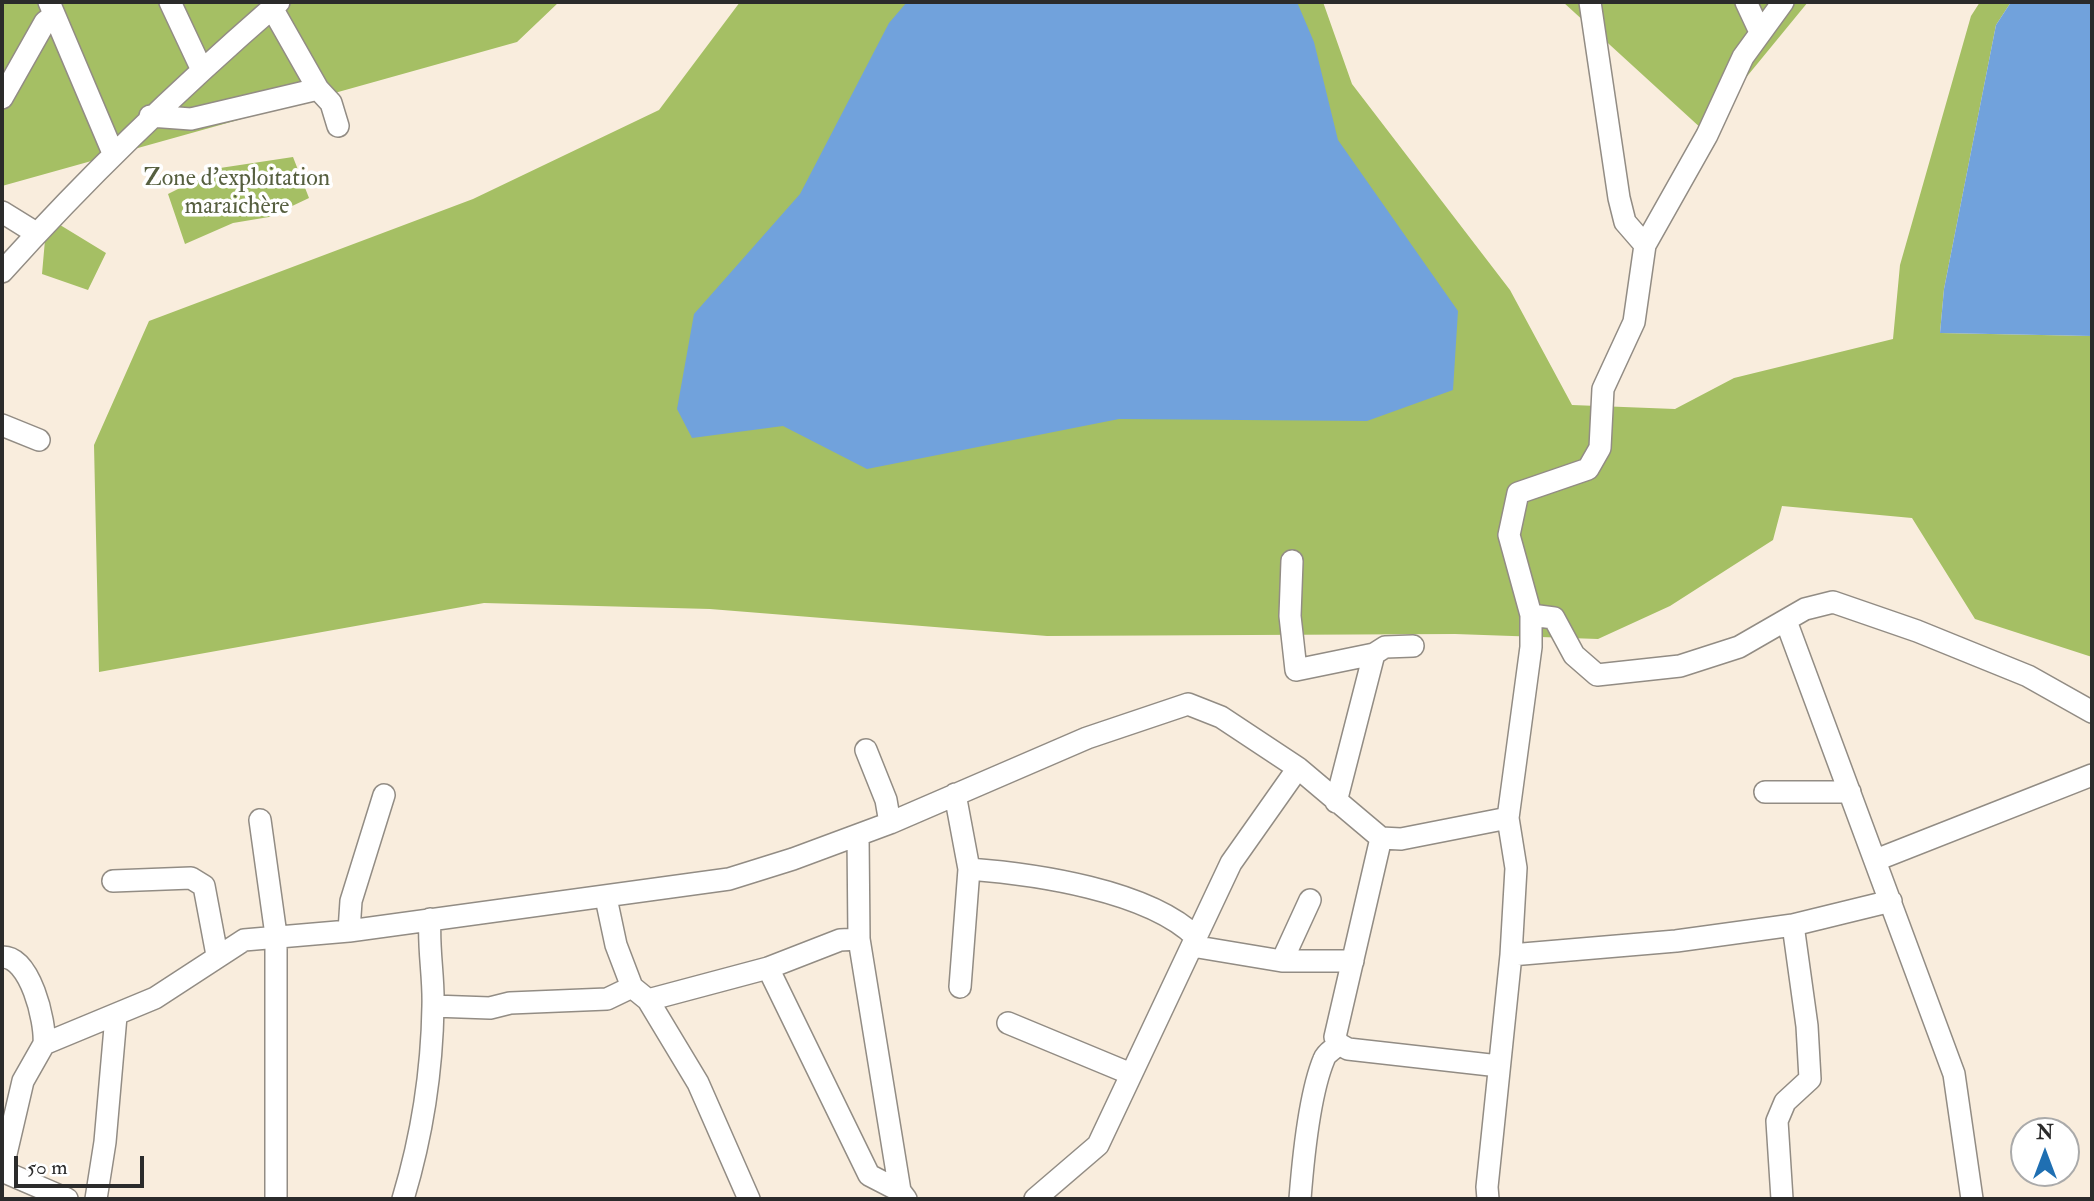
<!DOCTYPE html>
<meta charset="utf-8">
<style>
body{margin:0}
#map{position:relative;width:2094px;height:1201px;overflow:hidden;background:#f9eddd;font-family:"IM FELL Double Pica",serif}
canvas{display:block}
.frame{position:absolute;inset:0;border:4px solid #2b2b2b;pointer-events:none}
.north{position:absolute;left:2010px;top:1117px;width:70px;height:70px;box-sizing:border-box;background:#fff;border:2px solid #aaa;border-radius:50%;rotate:0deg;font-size:19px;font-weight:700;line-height:28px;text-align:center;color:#2b2b2b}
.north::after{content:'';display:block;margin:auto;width:24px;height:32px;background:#1f6fb2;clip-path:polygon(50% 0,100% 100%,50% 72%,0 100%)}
.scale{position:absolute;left:14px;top:1156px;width:130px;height:32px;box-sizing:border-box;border:4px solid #2b2b2b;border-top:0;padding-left:9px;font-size:21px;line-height:24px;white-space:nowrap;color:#2b2b2b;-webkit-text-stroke:5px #fff;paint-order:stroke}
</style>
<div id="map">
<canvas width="2094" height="1201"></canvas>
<div class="frame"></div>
<div class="north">N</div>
<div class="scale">50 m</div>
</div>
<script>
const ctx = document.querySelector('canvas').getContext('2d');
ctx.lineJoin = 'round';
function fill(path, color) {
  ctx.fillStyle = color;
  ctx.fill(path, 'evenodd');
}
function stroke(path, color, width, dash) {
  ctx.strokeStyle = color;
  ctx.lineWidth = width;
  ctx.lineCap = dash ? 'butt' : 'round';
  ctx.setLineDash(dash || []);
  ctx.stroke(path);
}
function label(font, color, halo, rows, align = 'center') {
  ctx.font = font + ' "IM FELL Double Pica",serif';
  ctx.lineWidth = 7;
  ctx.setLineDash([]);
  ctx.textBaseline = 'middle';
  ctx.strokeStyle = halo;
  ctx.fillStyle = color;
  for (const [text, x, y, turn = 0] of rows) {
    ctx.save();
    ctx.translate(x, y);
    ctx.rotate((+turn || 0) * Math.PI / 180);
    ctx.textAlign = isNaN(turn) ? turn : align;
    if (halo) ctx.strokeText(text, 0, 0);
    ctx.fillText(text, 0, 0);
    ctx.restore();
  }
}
const green = new Path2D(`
 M2,2H559L517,42L2,186Z
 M740,2H1323L1352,84L1510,290L1572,405L1675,409L1734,378L1893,339L1900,265L1971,16L1980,2H2011L1996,25L1944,289L1940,333L2092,336V657L1975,619L1912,518L1782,506L1773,540L1670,606L1598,639L1455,634L1047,636L710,609L484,603L99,672L94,445L149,321L473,199L659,110Z
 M1563,2H1808L1703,130Z
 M293,157L309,198L269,217L233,223L185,244L168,194L220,168Z
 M47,217L106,253L88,290L42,274Z`);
const water = new Path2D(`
 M907,2H1297L1314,42L1338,140L1458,311L1453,390L1367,421L1119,419L867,469L783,426L692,438L677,409L694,314L800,194L889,23Z
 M2011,2H2092V336L1940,333L1944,289L1996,25Z`);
const minor = new Path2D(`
 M49,2L113,153
 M170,2L201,68
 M1746,2L1760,32
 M272,8L318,89L331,103L338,126
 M2,98L45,22L54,15
 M150,116L191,119L318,89
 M2,212L36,233
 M1645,245L1707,135L1743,57L1783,2
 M2,272C89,175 181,87 279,2
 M2,425L39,440
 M1292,561L1290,616L1296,670L1374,654L1385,647L1413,646
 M1531,615L1554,618L1574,655L1597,675L1680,666L1739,647L1805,609L1833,602L1917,631L2028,676L2092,712
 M1786,621L1954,1074L1972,1199
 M866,750L886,800L890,823
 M1765,792H1850
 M955,794L969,869L960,987
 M1336,802L1374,654
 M260,820L276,935V1199
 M858,835L859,939
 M1381,838L1335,1037L1339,1044L1348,1049L1499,1066
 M1876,860L2092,775
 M969,869C1034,874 1148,890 1196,937
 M113,881L191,878L204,886L217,955
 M606,898L616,945L632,987L648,1000L698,1083L749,1199
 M349,931L351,901L384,795
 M1192,946L1282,961H1353
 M1511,955L1676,941L1793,925L1891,901
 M2,957C30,956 46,1021 44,1044
 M1282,961L1310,900
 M768,968L869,1175L900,1191L906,1199
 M648,1000L768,968L840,940L859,939L900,1191
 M433,1006L490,1008L510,1003L607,999L632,987
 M1008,1023L1131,1074
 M2,1171L23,1081L44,1044L155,998L244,940L349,931L729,879L793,859L890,823L1087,738L1188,704L1221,717L1298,768L1381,838L1401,839L1508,818
 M2,1171L67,1199
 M96,1199L105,1142L116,1016
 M403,1199C422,1136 432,1073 433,1006C434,977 428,949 430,919
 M1035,1199L1098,1145L1231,863L1298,768
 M1300,1199C1303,1160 1309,1095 1324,1059C1326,1053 1334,1049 1339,1044
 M1488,1199L1487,1187L1511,955L1516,868L1508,818L1531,647V615L1509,535L1518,493L1588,469L1600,448L1603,389L1634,322L1645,245L1625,222L1619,198L1590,2
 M1782,1199L1777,1121L1785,1102L1810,1079L1807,1026L1793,925`);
const parkNames = [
 ["Zone d'exploitation",237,180],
 ["maraichère",237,208]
];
fill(green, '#a5bf64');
fill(water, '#71a2dc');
stroke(minor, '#928c84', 24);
stroke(minor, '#fff', 21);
label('24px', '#565f3f', '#fff', parkNames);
</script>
